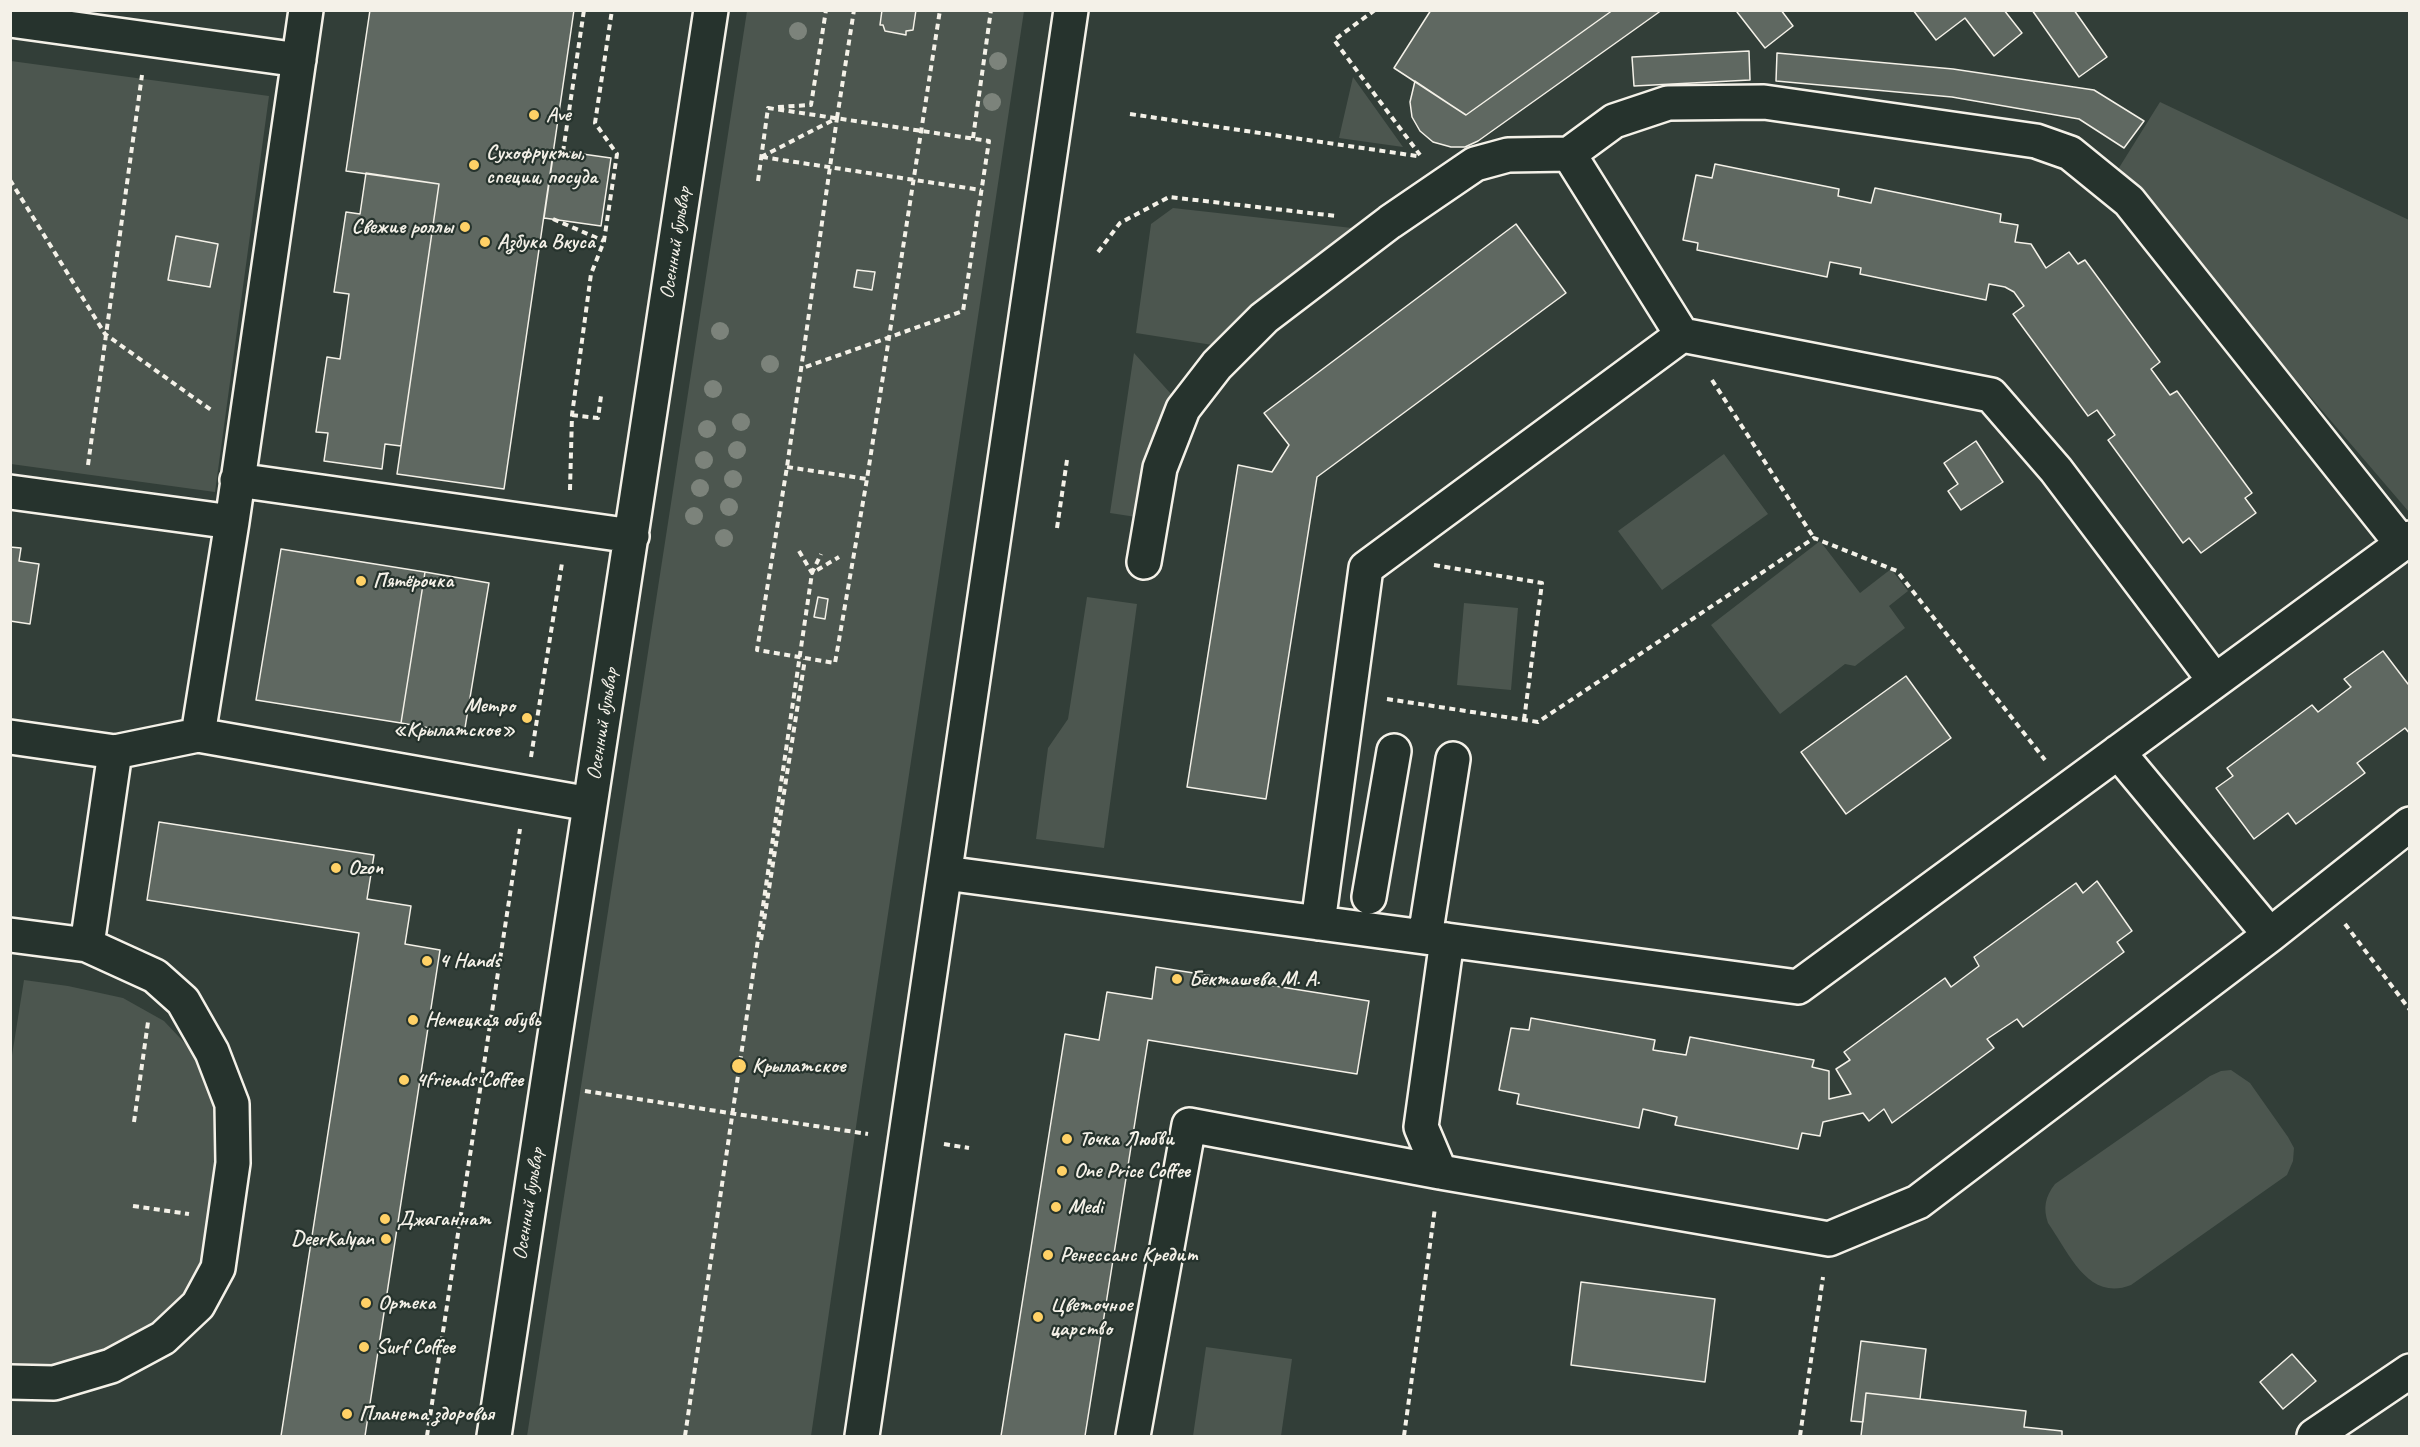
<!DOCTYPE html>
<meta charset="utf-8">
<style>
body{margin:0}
#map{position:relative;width:2420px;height:1447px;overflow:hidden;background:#323e38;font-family:Caveat,sans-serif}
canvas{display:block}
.frame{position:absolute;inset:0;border:12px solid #f4f1e8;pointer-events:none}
</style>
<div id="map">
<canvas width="2420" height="1447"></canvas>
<div class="frame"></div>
</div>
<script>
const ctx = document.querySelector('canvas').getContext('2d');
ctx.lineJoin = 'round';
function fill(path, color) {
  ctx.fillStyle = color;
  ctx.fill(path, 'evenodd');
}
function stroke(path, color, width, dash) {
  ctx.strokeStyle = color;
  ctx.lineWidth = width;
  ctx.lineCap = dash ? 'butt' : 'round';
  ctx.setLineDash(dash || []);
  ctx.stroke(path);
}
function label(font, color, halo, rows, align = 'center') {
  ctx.font = font + ' Caveat,sans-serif';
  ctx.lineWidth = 4.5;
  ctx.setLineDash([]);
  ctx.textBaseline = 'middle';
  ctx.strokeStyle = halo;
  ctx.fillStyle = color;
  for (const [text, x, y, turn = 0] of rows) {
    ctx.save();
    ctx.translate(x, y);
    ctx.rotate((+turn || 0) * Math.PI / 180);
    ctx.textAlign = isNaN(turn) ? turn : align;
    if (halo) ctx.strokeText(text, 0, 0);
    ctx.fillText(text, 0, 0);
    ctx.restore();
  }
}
const green = new Path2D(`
 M747,11H1024L858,1113L811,1436H527Z
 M11,61L269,96L215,492L11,464Z
 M1353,77L1403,147L1339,138Z
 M2160,102L2409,220V512L2117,171Z
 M1173,208L1361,229L1219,346L1136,333L1151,224Z
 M1134,353L1172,395L1143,474L1136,517L1110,513Z
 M1724,454L1768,514L1662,590L1618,531Z
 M1820,541L1860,593L1891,569L1908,591L1889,606L1905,628L1855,666L1845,664L1780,714L1711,625Z
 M1087,597L1137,604L1104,848L1036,839L1048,748L1068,719Z
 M1464,603L1518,608L1511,690L1457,685Z
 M24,980L68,986L123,998L164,1021L197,1056L217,1107L218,1162L204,1264L187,1294L155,1323L105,1350L52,1365H11L10,1068Z
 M2231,1070L2250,1083L2288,1137L2294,1148L2293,1161L2287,1175L2131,1285C2088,1302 2069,1253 2048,1223C2043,1208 2045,1197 2055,1184L2210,1076L2221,1071Z
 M1206,1347L1292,1359L1281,1436H1193Z`);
const building = new Path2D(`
 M370,10H574L504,489L397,474L439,184L346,171Z
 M882,10H916L913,30L906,31V35L885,31L883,25H880Z
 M1613,10L1466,115L1394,68L1431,10Z
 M1613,10H1662L1478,141L1465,147H1451L1433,142L1420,131L1412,117L1410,102L1415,81L1466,115Z
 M1739,10H1781L1793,26L1765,48L1737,12Z
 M1913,10H2004L2022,33L1994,56L1965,18L1936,40Z
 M2032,10H2074L2107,57L2079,77Z
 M1749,51L1750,80L1634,86L1632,57Z
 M1777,53L1953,69L2094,90L2144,121L2124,148L2079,119L1952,97L1776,81Z
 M554,150L611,158L601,226L544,218Z
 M1715,164L1839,189L1838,196L1871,203L1875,188L2001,214L2000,222L2018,225L2015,242L2031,244L2046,268L2069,252L2078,264L2085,260L2160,362L2151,369L2170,395L2177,391L2252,493L2245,498L2256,513L2201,553L2189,538L2183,543L2108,440L2115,435L2097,410L2088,416L2013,314L2024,306L2014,292L2005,287L1989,284L1986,300L1860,274L1861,268L1830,262L1827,277L1697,250L1698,243L1683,240L1696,175L1712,178Z
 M366,173L439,184L401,446L385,444L382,469L324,461L328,433L316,432L327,357L340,359L349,294L334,292L346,212L360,214Z
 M1516,224L1566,293L1317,477L1266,799L1187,787L1238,465L1272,472L1289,445L1264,413Z
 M176,236L218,244L210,287L168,280Z
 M857,270L875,272L872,290L854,287Z
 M1976,441L2003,482L1961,510L1948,491L1958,484L1944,463Z
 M10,547L21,548L19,561L39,564L30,624L10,621Z
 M281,549L425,572L401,723L256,700Z
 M425,572L489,583L464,734L401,723Z
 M818,597L828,599L825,619L814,617Z
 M2383,651L2408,684L2410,682V734L2405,728L2357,763L2365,773L2296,824L2288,813L2254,839L2216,788L2233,776L2227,768L2312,705L2318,712L2351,687L2344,679Z
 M1906,676L1951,738L1846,814L1801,752Z
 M159,822L374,855L367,899L411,906L405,944L440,950L365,1436H281L359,933L147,900Z
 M2097,881L2132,931L2117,942L2124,952L2023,1027L2017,1019L1987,1039L1994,1048L1892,1123L1884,1109L1869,1121L1863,1113L1823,1122L1820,1136L1802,1133L1798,1149L1675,1125L1677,1117L1643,1109L1639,1128L1517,1104L1519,1094L1499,1090L1511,1028L1529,1030L1531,1018L1655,1040L1653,1050L1686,1055L1690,1037L1814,1060L1812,1067L1829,1071V1099L1851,1094L1836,1069L1850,1060L1844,1052L1945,978L1951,987L1979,966L1974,957L2076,883L2083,893Z
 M1156,967L1369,1001L1357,1074L1148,1040L1085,1436H1001L1065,1034L1099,1040L1107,992L1152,999Z
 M1581,1282L1715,1299L1705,1382L1571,1365Z
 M1861,1341L1926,1349L1920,1399L1866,1393L1863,1422L1851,1421Z
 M2292,1354L2316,1381L2283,1409L2260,1382Z
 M1866,1393L2026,1411L2024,1427L2062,1431V1436H1861Z`);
const path = new Path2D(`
 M1375,10L1334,40L1420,155
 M778,107L811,105L826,10
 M1130,114L1417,156
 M837,118L854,10
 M973,138L991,10
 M563,152L584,10
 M761,157L837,118L787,467L757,650L835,663L867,479L940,10
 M762,157L981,190
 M10,180L105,334L211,410
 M758,181L768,108L989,141L963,311L800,369
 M553,219L604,241
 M1098,252L1120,223L1169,197L1336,216
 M1712,380L1814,538
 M572,415L598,418L601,396
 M88,465L142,75
 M787,467L867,479
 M570,490L572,415L591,274L604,241L617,154L595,123L612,10
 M1057,528L1067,460
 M799,551L812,573L839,557
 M1434,565L1542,583L1524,720
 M1387,699L1538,722L1814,538L1897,571L2045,760
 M531,757L562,563
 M2345,924L2410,1010
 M761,940L805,659
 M483,1076L512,1081
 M585,1091L868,1134
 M134,1122L148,1022
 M944,1144L969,1148
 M133,1206L189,1214
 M427,1436L520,829
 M685,1436L812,573L821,554
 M1404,1436L1435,1208
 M1800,1436L1823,1277`);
const minor = new Path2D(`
 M10,20L299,60
 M1682,335L1569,154L1614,121L1668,103L1764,102L2036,141L2070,153L2129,201L2402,544
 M237,480L632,536
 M10,492L232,522
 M1144,562L1160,468L1183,409L1217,365L1264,318L1390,222L1475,164L1508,155L1569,154
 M198,735L232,522L306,10
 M10,737L115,752L198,735L590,804
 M2118,752L2270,935
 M945,873L1798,987L2410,538
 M1369,897L1394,751
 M1318,923L1366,568L1682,335L1991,395L2056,470L2215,681
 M10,935L87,945
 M1425,937L1453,759
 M1440,1172L1421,1127L1447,940
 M10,1382L54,1383L111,1366L163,1338L198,1305L218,1268L233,1163L232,1104L212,1052L183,1001L155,976L87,945L115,752
 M494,1436L711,10
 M862,1436L1071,10
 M1133,1436L1189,1125L1440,1172L1829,1239L1918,1202L2270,935L2410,824
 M2314,1436L2410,1371`);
const trees = [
 [798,31],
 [998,61],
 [992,102],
 [720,331],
 [770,364],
 [713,389],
 [741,422],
 [707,429],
 [737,450],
 [704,460],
 [733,479],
 [700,488],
 [729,507],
 [694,516],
 [724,538]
];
const markers = [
 [534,115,6,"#ffd166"],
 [474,165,6,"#ffd166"],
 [465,227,6,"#ffd166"],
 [485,242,6,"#ffd166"],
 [361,581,6,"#ffd166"],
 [527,718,6,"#ffd166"],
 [336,868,6,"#ffd166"],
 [427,961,6,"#ffd166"],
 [1177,979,6,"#ffd166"],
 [413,1020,6,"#ffd166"],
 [739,1066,8,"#ffd166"],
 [404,1080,6,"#ffd166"],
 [1067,1139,6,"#ffd166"],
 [1062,1171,6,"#ffd166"],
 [1056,1207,6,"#ffd166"],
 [385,1219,6,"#ffd166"],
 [386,1239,6,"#ffd166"],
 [1048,1255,6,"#ffd166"],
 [366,1303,6,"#ffd166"],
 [1038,1317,6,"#ffd166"],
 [364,1347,6,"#ffd166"],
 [347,1414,6,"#ffd166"]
];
const poiNames = [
 ["Ave",546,115],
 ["Сухофрукты,",486,153],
 ["специи, посуда",486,177],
 ["Свежие роллы",453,227,"right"],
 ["Азбука Вкуса",497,242],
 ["Пятёрочка",373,581],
 ["Метро",515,706,"right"],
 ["«Крылатское»",515,730,"right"],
 ["Ozon",348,868],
 ["4 Hands",439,961],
 ["Бекташева М. А.",1189,979],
 ["Немецкая обувь",425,1020],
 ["Крылатское",752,1066],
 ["4friends Coffee",416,1080],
 ["Точка Любви",1079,1139],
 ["One Price Coffee",1074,1171],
 ["Medi",1068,1207],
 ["Джаганнат",397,1219],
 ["DeerKalyan",374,1239,"right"],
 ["Ренессанс Кредит",1060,1255],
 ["Ортека",378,1303],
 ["Цветочное",1050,1305],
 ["царство",1050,1329],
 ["Surf Coffee",376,1347],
 ["Планета здоровья",359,1414]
];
const streetNames = [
 ["Осенний бульвар",676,243,-81],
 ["Осенний бульвар",603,724,-81],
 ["Осенний бульвар",529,1204,-81]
];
fill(green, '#4c564f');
fill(building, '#5f6861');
stroke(building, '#f4f1e8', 1.5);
stroke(minor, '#f4f1e8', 38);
stroke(path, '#f4f1e8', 4, [6, 4.5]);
stroke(minor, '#26332d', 33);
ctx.fillStyle = '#7c837b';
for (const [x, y] of trees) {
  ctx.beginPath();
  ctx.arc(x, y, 9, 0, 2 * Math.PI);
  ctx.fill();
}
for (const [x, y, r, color] of markers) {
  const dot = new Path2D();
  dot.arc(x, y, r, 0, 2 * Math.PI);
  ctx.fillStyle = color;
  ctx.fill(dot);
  stroke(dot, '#26332d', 2);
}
label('bold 21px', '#f4f1e8', '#26332d', poiNames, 'left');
label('21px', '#f4f1e8', '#26332d', streetNames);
</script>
